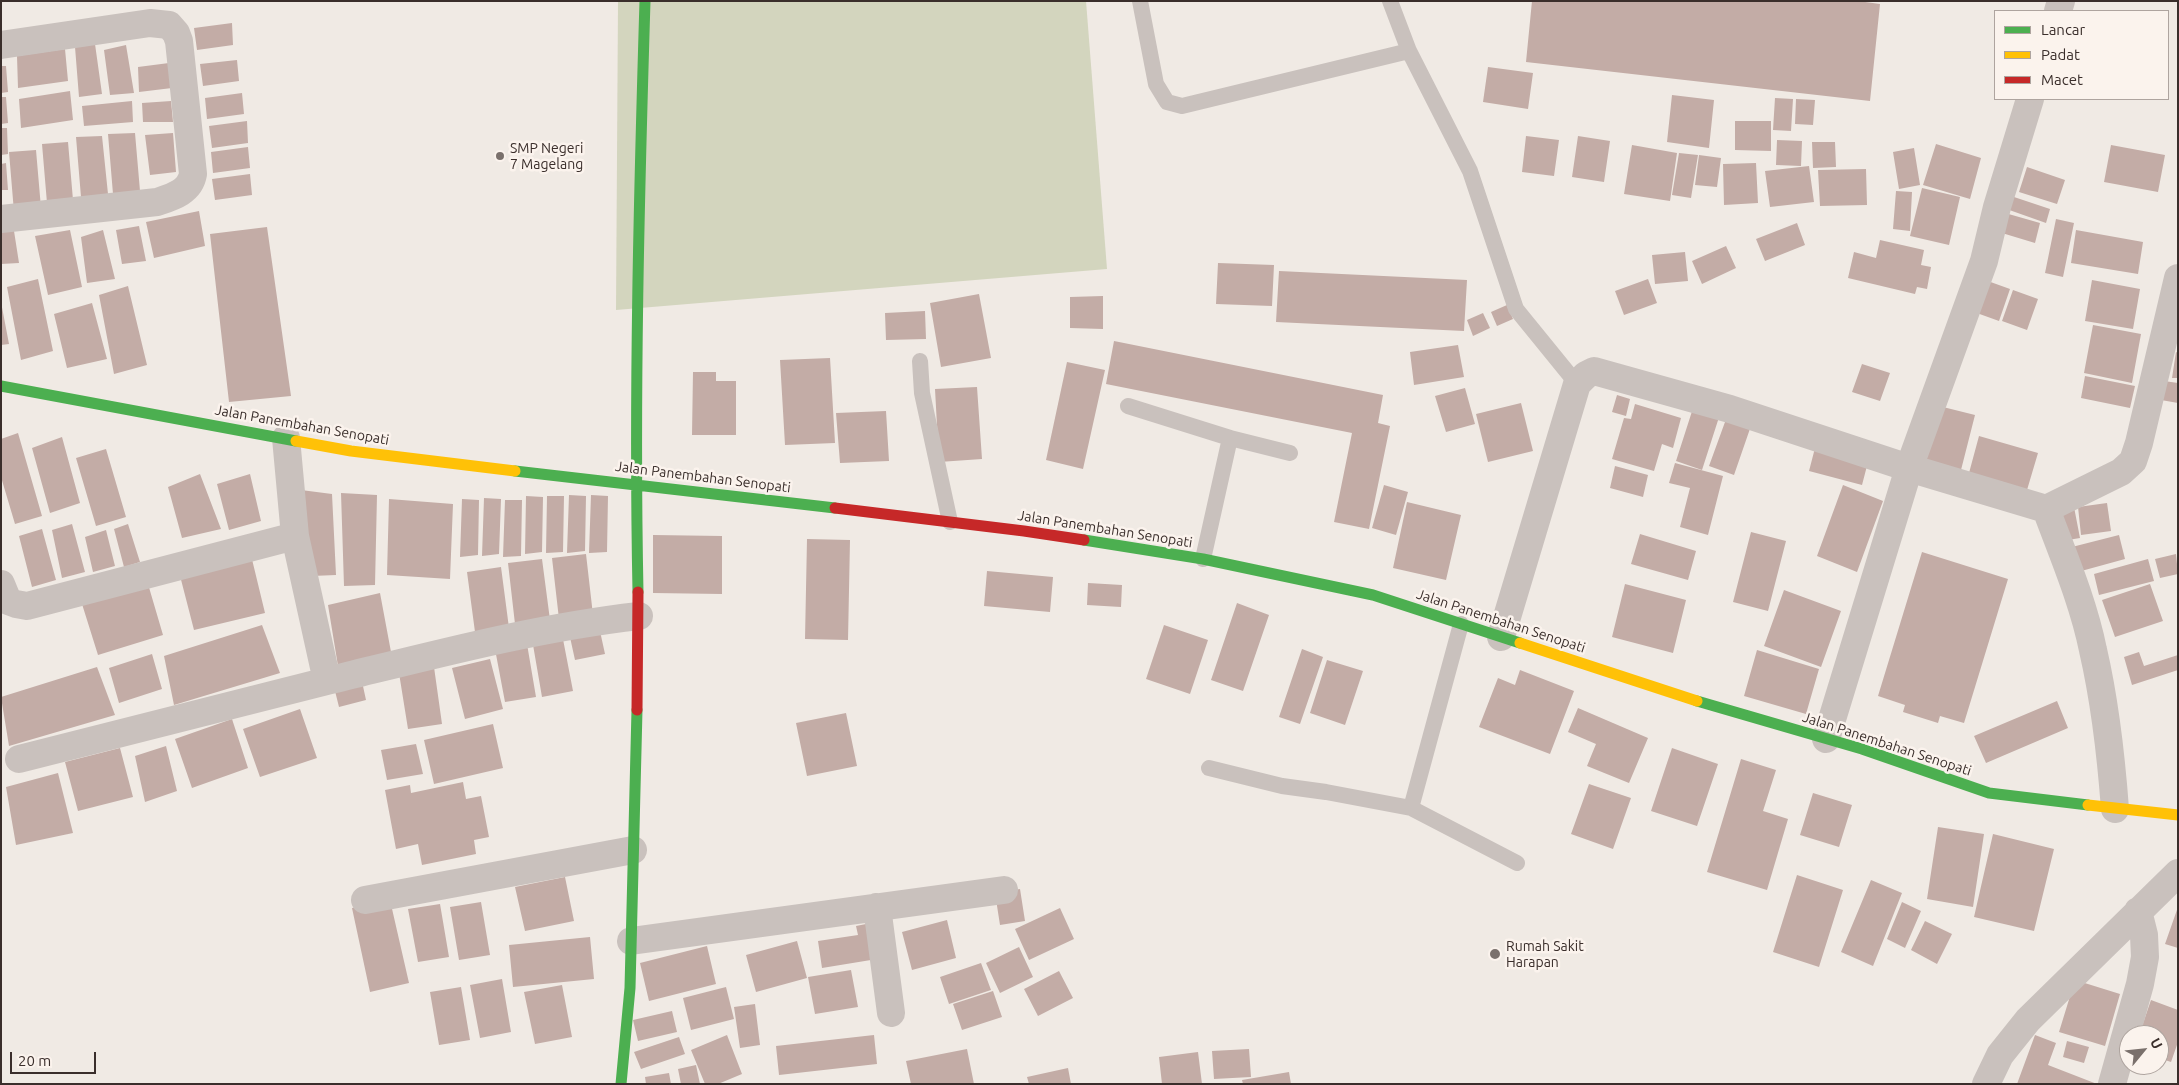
<!DOCTYPE html>
<style>
body{margin:0}
#map{position:relative;width:2179px;height:1085px;overflow:hidden;background:#f0eae4;font-family:Ubuntu,sans-serif}
canvas{display:block}
.frame{position:absolute;inset:0;border:2px solid #3a2e2b;pointer-events:none}
.legend{position:absolute;left:1994px;top:10px;width:175px;height:90px;box-sizing:border-box;background:#fbf3ed;border:1px solid #aea49f;margin:0;padding:6px 9px;list-style:none;font-size:15px;color:#3a2e2b}
.legend li{display:flex;align-items:center;gap:10px;height:25px}
.legend b{width:25px;border:1px solid #aea49f}
.north{position:absolute;left:2119px;top:1025px;width:50px;height:50px;box-sizing:border-box;background:#fbf3ed;border:1px solid #aea49f;border-radius:50%;rotate:62deg;font-size:14px;font-weight:700;line-height:20px;text-align:center;color:#3a2e2b}
.north::after{content:'';display:block;margin:auto;width:18px;height:22px;background:#7a706c;clip-path:polygon(50% 0,100% 100%,50% 72%,0 100%)}
.scale{position:absolute;left:10px;top:1052px;width:86px;height:22px;box-sizing:border-box;border:2px solid #3a2e2b;border-top:0;padding-left:6px;font-size:15px;line-height:18px;white-space:nowrap;color:#3a2e2b;-webkit-text-stroke:4px #fbf3ed;paint-order:stroke}
</style>
<div id="map">
<canvas width="2179" height="1085"></canvas>
<div class="frame"></div>
<ul class="legend">
<li><b style="height:6px;background:#4caf50"></b>Lancar</li>
<li><b style="height:6px;background:#ffc107"></b>Padat</li>
<li><b style="height:6px;background:#c62828"></b>Macet</li>
</ul>
<div class="north">U</div>
<div class="scale">20 m</div>
</div>
<script>
const ctx = document.querySelector('canvas').getContext('2d');
ctx.lineJoin = 'round';
function fill(path, color) {
  ctx.fillStyle = color;
  ctx.fill(path, 'evenodd');
}
function stroke(path, color, width, dash) {
  ctx.strokeStyle = color;
  ctx.lineWidth = width;
  ctx.lineCap = dash ? 'butt' : 'round';
  ctx.setLineDash(dash || []);
  ctx.stroke(path);
}
function label(font, color, halo, rows, align = 'center') {
  ctx.font = font + ' Ubuntu,sans-serif';
  ctx.lineWidth = 5;
  ctx.setLineDash([]);
  ctx.textBaseline = 'middle';
  ctx.strokeStyle = halo;
  ctx.fillStyle = color;
  for (const [text, x, y, turn = 0] of rows) {
    ctx.save();
    ctx.translate(x, y);
    ctx.rotate((+turn || 0) * Math.PI / 180);
    ctx.textAlign = isNaN(turn) ? turn : align;
    if (halo) ctx.strokeText(text, 0, 0);
    ctx.fillText(text, 0, 0);
    ctx.restore();
  }
}
const green = new Path2D(`
 M618,1H1086L1107,269L616,310Z`);
const building = new Path2D(`
 M1532,1H1858L1880,4L1870,101L1526,62Z
 M232,23L233,45L197,50L194,28Z
 M95,44L102,94L79,97L75,47Z
 M126,45L134,93L110,95L104,50Z
 M65,49L68,81L18,88L17,56Z
 M237,60L239,81L203,86L200,64Z
 M169,63L172,88L139,92L138,67Z
 M1,66H6L8,92L1,93Z
 M1488,67L1533,73L1528,109L1483,102Z
 M70,91L73,120L21,128L19,99Z
 M242,93L244,114L207,119L205,98Z
 M1672,95L1714,100L1709,148L1667,142Z
 M1,97H6L8,123L1,124Z
 M1775,98L1793,99L1791,131L1773,130Z
 M1796,99L1815,100L1813,125L1795,124Z
 M132,101L133,122L84,126L82,106Z
 M171,101L173,122H143L142,103Z
 M247,121L248,143L212,148L209,126Z
 M1735,121H1771V151L1735,150Z
 M1,128H7L8,154L1,155Z
 M135,133L140,191L113,194L108,134Z
 M173,133L176,172L150,175L145,135Z
 M102,136L108,194L81,197L76,137Z
 M1526,136L1559,140L1554,176L1522,172Z
 M1578,136L1610,141L1604,182L1572,177Z
 M1777,140L1802,141L1801,166L1776,165Z
 M68,142L73,200L47,203L42,144Z
 M1812,142H1835L1836,167L1813,168Z
 M1936,144L1981,158L1970,199L1923,185Z
 M1632,145L1677,153L1670,201L1624,194Z
 M2111,145L2165,155L2158,192L2104,182Z
 M248,147L250,168L213,173L211,152Z
 M1914,148L1920,185L1899,189L1893,152Z
 M36,150L41,208L14,212L9,152Z
 M1679,153L1698,155L1691,198L1672,195Z
 M1699,155L1721,158L1717,187L1695,185Z
 M6,163L8,190H1V164Z
 M1756,163L1758,203L1724,205L1723,164Z
 M1809,166L1814,202L1770,207L1765,171Z
 M2027,167L2065,180L2057,204L2019,192Z
 M1866,169L1867,205L1820,206L1818,170Z
 M250,174L252,195L215,200L212,179Z
 M1922,188L1960,197L1949,245L1910,236Z
 M1896,191L1912,192L1910,231L1893,229Z
 M2002,193L2050,209L2046,223L1998,206Z
 M199,211L205,246L154,258L146,222Z
 M1998,211L2040,223L2035,243L1992,230Z
 M2056,219L2074,223L2063,277L2045,273Z
 M1797,223L1805,245L1765,261L1756,239Z
 M139,226L146,261L122,264L116,230Z
 M267,227L291,396L229,402L210,234Z
 M70,230L82,287L48,295L35,236Z
 M103,230L115,279L87,283L81,237Z
 M2076,230L2143,242L2138,274L2071,263Z
 M14,231L19,263L1,264V232Z
 M1880,240L1924,250L1921,265L1931,267L1927,289L1917,287L1915,294L1848,278L1854,252L1876,258Z
 M1726,246L1736,268L1702,284L1692,261Z
 M1685,252L1688,281L1655,284L1652,255Z
 M1218,263L1274,265L1272,306L1216,304Z
 M1279,271L1467,280L1464,331L1276,322Z
 M38,279L53,351L21,360L7,287Z
 M1648,279L1657,303L1624,315L1615,291Z
 M1985,280L2010,289L1999,321L1974,312Z
 M2092,280L2140,289L2133,329L2085,321Z
 M128,286L147,365L114,374L99,295Z
 M2013,290L2038,299L2027,330L2002,321Z
 M979,294L991,358L941,367L930,303Z
 M1103,296V329L1070,328V297Z
 M1,302L9,344L1,345Z
 M92,303L107,359L67,368L54,314Z
 M1507,305L1513,319L1497,326L1491,312Z
 M925,311L926,339L886,340L885,313Z
 M1483,313L1490,328L1473,336L1467,320Z
 M2093,325L2141,334L2132,383L2084,373Z
 M1114,341L1383,395L1378,423L1390,426L1369,529L1334,522L1352,433L1106,384Z
 M1458,345L1464,377L1414,385L1410,352Z
 M2176,352L2178,353V378H2172Z
 M830,358L835,443L785,445L780,360Z
 M1067,362L1105,370L1083,469L1046,460Z
 M1862,364L1890,373L1880,401L1852,392Z
 M693,372H716V381H736V435H692Z
 M2085,376L2135,386L2130,408L2081,398Z
 M2164,381L2178,383V403L2161,400Z
 M977,387L982,459L939,462L935,389Z
 M1465,388L1475,424L1446,432L1435,396Z
 M1617,395L1630,399L1626,416L1612,412Z
 M1695,402L1721,411L1702,470L1676,461Z
 M1521,403L1533,451L1488,462L1476,414Z
 M1635,404L1681,418L1673,448L1662,444L1654,471L1612,459L1624,418L1631,419Z
 M1935,405L1975,415L1961,470L1921,459Z
 M886,411L889,461L840,463L836,413Z
 M1729,411L1753,420L1734,475L1709,466Z
 M18,433L42,516L15,524L1,477V439Z
 M1979,436L2038,453L2027,490L1969,473Z
 M62,437L80,503L50,513L32,448Z
 M1815,448L1868,462L1862,485L1809,471Z
 M106,449L126,517L96,526L76,458Z
 M1675,463L1723,476L1708,535L1680,527L1690,488L1669,483Z
 M1615,466L1648,475L1643,497L1610,488Z
 M200,474L221,529L182,538L168,487Z
 M250,474L261,521L229,530L217,484Z
 M1384,485L1408,492L1396,535L1372,528Z
 M1843,485L1883,501L1857,572L1817,556Z
 M301,490L332,494L336,575L312,576Z
 M341,493L377,495L375,585L344,586Z
 M569,495L586,496L585,551L567,553Z
 M591,495L608,496L607,552L589,553Z
 M526,496L543,497L542,552L525,554Z
 M547,496H564L563,552L546,553Z
 M484,498L501,499L499,554L482,556Z
 M389,499L453,504L450,579L387,575Z
 M462,499L479,500L478,555L460,557Z
 M505,500H522L521,556L503,557Z
 M1407,502L1461,515L1446,580L1393,568Z
 M2107,503L2111,531L2081,535L2078,507Z
 M2074,507L2080,538L2062,541L2056,510Z
 M72,524L85,572L62,578L52,530Z
 M128,524L140,562L124,567L114,529Z
 M42,529L56,580L32,587L19,536Z
 M106,530L115,566L93,572L85,537Z
 M1751,532L1786,541L1768,611L1733,602Z
 M1640,534L1696,551L1688,580L1631,564Z
 M653,535L722,536V594L653,593Z
 M2119,535L2125,559L2074,573L2068,548Z
 M807,539L850,540L848,640L805,639Z
 M250,551L265,613L194,630L178,568Z
 M1922,552L2008,579L1964,723L1940,716L1938,723L1903,712L1905,705L1878,696Z
 M586,554L593,615L559,619L552,558Z
 M2176,554L2178,574L2160,578L2155,559Z
 M542,559L550,620L515,624L508,563Z
 M2148,559L2154,581L2099,595L2094,574Z
 M501,567L509,628L475,632L467,572Z
 M987,571L1053,577L1050,612L984,606Z
 M1088,583L1122,585L1121,607L1087,605Z
 M148,584L163,635L98,655L82,604Z
 M1625,584L1686,600L1673,653L1612,637Z
 M2150,584L2163,621L2115,637L2102,600Z
 M1784,590L1841,611L1821,667L1764,646Z
 M380,593L391,652L338,666L328,605Z
 M1237,603L1269,615L1243,691L1211,680Z
 M598,622L605,654L575,660L568,628Z
 M262,625L280,673L174,705L164,656Z
 M1164,625L1208,640L1190,694L1146,679Z
 M562,634L573,691L542,697L532,639Z
 M527,644L536,697L505,702L495,649Z
 M1302,649L1323,657L1300,724L1279,717Z
 M1757,650L1819,669L1806,714L1744,696Z
 M2139,652L2144,666L2178,655V670L2132,685L2124,657Z
 M152,654L162,689L119,703L109,668Z
 M490,659L503,709L465,719L452,668Z
 M1327,660L1363,671L1345,725L1310,713Z
 M97,667L115,715L9,746L1,697Z
 M434,667L442,724L408,729L399,673Z
 M1520,670L1574,691L1550,754L1479,727L1498,678L1515,685Z
 M361,677L366,700L339,707L333,683Z
 M2057,701L2068,728L1986,763L1974,736Z
 M1578,708L1648,738L1629,783L1587,766L1596,744L1568,732Z
 M300,709L317,758L260,777L243,729Z
 M846,713L857,766L807,776L796,723Z
 M232,719L248,768L192,788L175,739Z
 M493,724L503,768L434,784L424,740Z
 M416,744L423,774L387,780L381,750Z
 M166,746L177,791L145,802L135,756Z
 M120,748L133,797L78,811L65,762Z
 M1672,748L1718,764L1697,826L1651,811Z
 M1741,759L1776,770L1763,811L1788,819L1767,890L1707,872Z
 M58,773L73,833L16,845L6,787Z
 M463,782L466,799L481,796L489,837L474,840L476,854L422,865L418,844L396,849L385,790L410,785L411,793Z
 M1589,784L1631,798L1613,849L1571,834Z
 M1813,793L1852,805L1839,847L1800,835Z
 M1938,827L1984,834L1973,907L1927,899Z
 M1993,834L2054,849L2034,931L1974,917Z
 M1797,875L1843,890L1819,967L1773,952Z
 M565,877L574,921L525,931L515,887Z
 M1871,880L1902,893L1873,966L1841,952Z
 M1020,889L1025,921L1000,925L995,893Z
 M390,900L409,983L370,992L352,908Z
 M481,902L490,955L459,960L450,907Z
 M1902,902L1921,911L1905,948L1887,939Z
 M440,904L449,957L418,962L408,909Z
 M2178,907V948L2165,944Z
 M1060,908L1074,939L1029,960L1015,929Z
 M947,920L956,958L912,970L902,932Z
 M1925,921L1952,934L1937,964L1911,950Z
 M871,923L877,959L822,968L818,941L858,935L856,926Z
 M590,937L594,979L513,987L509,945Z
 M797,941L807,978L756,992L746,955Z
 M707,946L716,984L649,1001L640,963Z
 M1019,947L1033,977L1000,993L986,963Z
 M981,963L991,990L949,1004L940,977Z
 M851,970L858,1007L815,1014L808,977Z
 M1059,971L1073,998L1038,1016L1024,989Z
 M502,979L511,1032L480,1038L470,985Z
 M2075,980L2120,994L2105,1046L2059,1032Z
 M562,985L572,1037L535,1044L524,992Z
 M461,987L470,1040L439,1045L430,992Z
 M726,987L734,1019L691,1030L683,998Z
 M993,991L1002,1017L962,1030L953,1004Z
 M2151,1000L2178,1010V1042L2171,1062L2159,1058V1035H2139Z
 M755,1004L760,1045L740,1048L734,1007Z
 M672,1011L677,1032L638,1041L633,1020Z
 M727,1035L742,1074L718,1084H705L691,1050Z
 M874,1035L877,1064L779,1075L776,1046Z
 M2035,1035L2056,1043L2048,1065L2097,1084H2017Z
 M679,1037L685,1054L641,1069L634,1052Z
 M2067,1041L2089,1047L2084,1063L2063,1057Z
 M967,1049L974,1084H911L906,1061Z
 M1249,1049L1251,1077L1214,1079L1212,1051Z
 M1198,1052L1202,1084H1162L1159,1057Z
 M696,1065L700,1084H681L678,1069Z
 M1068,1068L1071,1084H1029L1027,1077Z
 M1289,1072L1291,1084H1243L1242,1080Z
 M669,1073L671,1084H646L645,1077Z`);
const lane = new Path2D(`
 M1140,1L1156,84L1167,102L1182,106L1409,51
 M1390,1L1409,51L1470,171L1516,309L1577,384
 M920,361L922,393L950,522
 M1128,406L1230,438L1203,559
 M1230,438L1290,453
 M1209,768L1282,786L1326,792L1411,808L1517,863
 M1411,808L1461,624`);
const street = new Path2D(`
 M2058,11L2061,1
 M1,45L150,23L169,25L176,33L179,41L193,174C190,192 172,197 157,202L1,219
 M1,584L8,601L16,604L27,606L295,536
 M1501,637L1577,384L1586,375L1594,371L1730,409L1909,468L2046,509
 M327,681C430,656 533,628 639,616
 M1826,739L1909,468L1984,261L1997,207L2030,99
 M19,759L327,681L295,536L286,438
 M2115,809C2111,755 2105,702 2093,650C2083,601 2063,555 2046,509L2121,472L2133,461L2139,443L2178,278
 M365,900L633,850
 M877,907L891,1013
 M631,941L1004,890
 M1986,1084L2000,1055L2028,1020L2178,873
 M2112,1084L2140,984L2145,957L2144,935L2138,911`);
const fast = new Path2D(`
 M1,386L296,441
 M515,471L835,508
 M1084,540L1203,559L1373,595L1520,643
 M638,592C634,395 639,198 645,1
 M1697,701L1862,749L1989,793L2088,805
 M621,1084L630,988L637,710`);
const slow = new Path2D(`
 M296,441L351,451L515,471
 M1520,643L1697,701
 M2088,805L2178,815`);
const jam = new Path2D(`
 M835,508L1024,531L1084,540
 M637,710L638,592`);
const markers = [
 [500,156,5,"#7a706c"],
 [1495,954,6,"#7a706c"]
];
const poiNames = [
 ["SMP Negeri",510,148],
 ["7 Magelang",510,164],
 ["Rumah Sakit",1506,946],
 ["Harapan",1506,962]
];
const streetNames = [
 ["Jalan Panembahan Senopati",302,425,10],
 ["Jalan Panembahan Senopati",703,477,7],
 ["Jalan Panembahan Senopati",1105,529,9],
 ["Jalan Panembahan Senopati",1501,621,18],
 ["Jalan Panembahan Senopati",1887,744,18]
];
fill(green, '#d3d5be');
fill(building, '#c3aca6');
stroke(lane, '#c9c1bd', 16);
stroke(street, '#c9c1bd', 28);
stroke(fast, '#4caf50', 11);
stroke(slow, '#ffc107', 11);
stroke(jam, '#c62828', 11);
for (const [x, y, r, color] of markers) {
  const dot = new Path2D();
  dot.arc(x, y, r, 0, 2 * Math.PI);
  ctx.fillStyle = color;
  ctx.fill(dot);
  stroke(dot, '#fbf3ed', 2);
}
label('14px', '#3a2e2b', '#fbf3ed', poiNames, 'left');
label('14px', '#3a2e2b', '#fbf3ed', streetNames);
</script>
